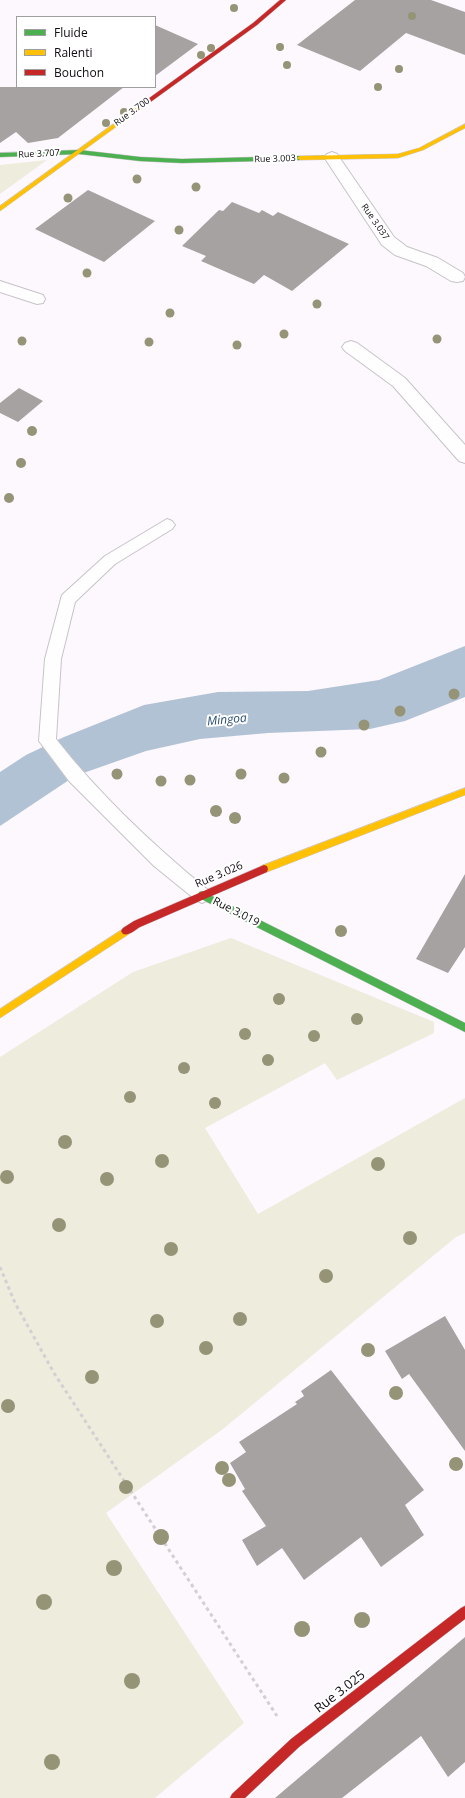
<!DOCTYPE html>
<style>
body{margin:0}
#map{position:relative;width:465px;height:1798px;overflow:hidden;background:#fcf8fd;font-family:"Open Sans",sans-serif}
canvas{display:block}
.legend{position:absolute;left:16px;top:16px;width:140px;height:72px;box-sizing:border-box;background:#fff;border:1px solid #9f9ea0;margin:0;padding:5px 7px;list-style:none;font-size:12px;color:#100c11}
.legend li{display:flex;align-items:center;gap:8px;height:20px}
.legend b{width:20px;border:1px solid #9f9ea0}
</style>
<div id="map">
<canvas width="465" height="1798"></canvas>
<ul class="legend">
<li><b style="height:5px;background:#4caf50"></b>Fluide</li>
<li><b style="height:5px;background:#ffc107"></b>Ralenti</li>
<li><b style="height:5px;background:#c62828"></b>Bouchon</li>
</ul>
</div>
<script>
const ctx = document.querySelector('canvas').getContext('2d');
ctx.lineJoin = 'round';
function fill(path, color) {
  ctx.fillStyle = color;
  ctx.fill(path, 'evenodd');
}
function stroke(path, color, width, dash) {
  ctx.strokeStyle = color;
  ctx.lineWidth = width;
  ctx.lineCap = dash ? 'butt' : 'round';
  ctx.setLineDash(dash || []);
  ctx.stroke(path);
}
function label(font, color, halo, rows, align = 'center') {
  ctx.font = font + ' "Open Sans",sans-serif';
  ctx.lineWidth = 4;
  ctx.setLineDash([]);
  ctx.textBaseline = 'middle';
  ctx.strokeStyle = halo;
  ctx.fillStyle = color;
  for (const [text, x, y, turn = 0] of rows) {
    ctx.save();
    ctx.translate(x, y);
    ctx.rotate((+turn || 0) * Math.PI / 180);
    ctx.textAlign = isNaN(turn) ? turn : align;
    if (halo) ctx.strokeText(text, 0, 0);
    ctx.fillText(text, 0, 0);
    ctx.restore();
  }
}
const green = new Path2D(`
 M47,160L0,194V165Z
 M231,938L434,1022V1033L337,1080L325,1063L205,1128L258,1214L465,1098V1233L456,1237L223,1429L106,1513L244,1723L155,1798H0V1057L133,972Z`);
const water = new Path2D(`
 M465,646V697L405,721L370,729L268,733L200,739L146,751L75,776L0,826V772L26,755L64,737L144,705L218,692L308,691L379,680Z`);
const building = new Path2D(`
 M355,0H431L465,12V55L406,33L360,71L297,45Z
 M155,25L198,44L155,76Z
 M0,87H124L58,138L28,143L16,132L0,143Z
 M88,190L155,221L104,262L35,229Z
 M232,202L259,213L262,210L273,216L278,212L349,244L292,291L264,275L254,284L201,261L206,256L182,246L219,210L223,211Z
 M19,388L43,401L18,422L0,413V403Z
 M465,874V947L448,973L416,959Z
 M445,1316L465,1350V1451L409,1374L402,1379L385,1351Z
 M331,1370L424,1490L405,1505L424,1535L381,1567L361,1537L304,1580L282,1548L257,1566L242,1540L266,1526L242,1491L245,1489L230,1463L246,1452L239,1442L297,1404L295,1402L304,1396L301,1391Z
 M465,1637V1762L448,1777L421,1736L342,1798H275Z`);
const path = new Path2D(`
 M0,1267L15,1303L54,1373L277,1716`);
const lane = new Path2D(`
 M167,519L172,521L175,525L172,529L115,564L75,602L61,659L56,739C100,795 153,845 208,890L211,895L208,900L202,903L196,900L154,866L69,781L39,741L45,659L62,595L105,556Z`);
const street = new Path2D(`
 M332,152L337,154L394,237L407,247L438,258L463,273L465,277L463,281L457,282L451,281L426,266L395,255L382,245L324,157L327,154Z
 M0,281L43,295L45,299L43,303L37,304L0,292Z
 M351,341L357,343L405,378L465,445V463L459,461L393,386L345,351L342,347L345,343Z`);
const fast = new Path2D(`
 M79,150L140,157L182,159L300,156L303,158L300,160L182,163L140,161L79,154L0,157V153Z
 M202,891L465,1023V1032L199,898L198,895L199,892Z`);
const slow = new Path2D(`
 M141,104L146,105L0,211V206Z
 M465,124V128L423,150L398,158L300,160L297,158L300,156L398,154L419,148Z
 M465,788V795L267,872H261L260,869L261,866Z
 M126,927L129,928L131,931L129,934L0,1018V1009Z`);
const jam = new Path2D(`
 M280,0H286L257,25L145,106H141V104L253,23Z
 M264,865L267,866L268,869L267,872L140,927C135,930 129,936 123,934L121,931L123,928L134,921Z
 M465,1606V1619L299,1747L245,1798H230L232,1794L291,1739L461,1608Z`);
const trees = [
 [234,8,4],
 [412,16,4],
 [280,47,4],
 [211,48,4],
 [201,55,4],
 [287,65,4],
 [399,69,4],
 [378,87,4],
 [124,112,4],
 [106,123,4],
 [137,179,4.5],
 [196,187,4.5],
 [68,198,4.5],
 [179,230,4.5],
 [87,273,4.5],
 [317,304,4.5],
 [170,313,4.5],
 [284,334,4.5],
 [437,339,4.5],
 [22,341,4.5],
 [149,342,4.5],
 [237,345,4.5],
 [32,431,5],
 [21,463,5],
 [9,498,5],
 [454,694,5.5],
 [400,711,5.5],
 [364,725,5.5],
 [321,752,5.5],
 [117,774,5.5],
 [241,774,5.5],
 [284,778,5.5],
 [190,780,5.5],
 [161,781,5.5],
 [216,811,6],
 [235,818,6],
 [341,931,6],
 [279,999,6],
 [357,1019,6],
 [245,1034,6],
 [314,1036,6],
 [268,1060,6],
 [184,1068,6],
 [130,1097,6],
 [215,1103,6],
 [65,1142,7],
 [162,1161,7],
 [378,1164,7],
 [7,1177,7],
 [107,1179,7],
 [59,1225,7],
 [410,1238,7],
 [171,1249,7],
 [326,1276,7],
 [240,1319,7],
 [157,1321,7],
 [206,1348,7],
 [368,1350,7],
 [92,1377,7],
 [396,1393,7],
 [8,1406,7],
 [456,1464,7],
 [222,1468,7],
 [229,1480,7],
 [126,1487,7],
 [161,1537,8],
 [114,1568,8],
 [44,1602,8],
 [362,1620,8],
 [302,1629,8],
 [132,1681,8],
 [52,1762,8]
];
const farStreetnames = [
 ["Rue 3.700",132,112,-36],
 ["Rue 3.707",39,154,-3],
 ["Rue 3.003",275,159,-2],
 ["Rue 3.037",375,222,55]
];
const streetNames = [
 ["Rue 3.026",219,875,-23],
 ["Rue 3.019",236,912,27]
];
const waterNames = [
 ["Mingoa",227,720,-5]
];
const nearStreetnames = [
 ["Rue 3.025",340,1692,-38]
];
fill(green, '#edecdd');
fill(water, '#b2c2d5');
fill(building, '#a7a2a2');
stroke(lane, '#c7c3c8', 2);
stroke(street, '#c7c3c8', 2);
stroke(fast, '#c7c3c8', 1);
stroke(slow, '#c7c3c8', 1);
stroke(jam, '#c7c3c8', 1);
stroke(path, '#d2d0d2', 3, [3.5, 3.5]);
fill(lane, '#fffeff');
fill(street, '#fffeff');
fill(fast, '#4caf50');
fill(slow, '#ffc107');
fill(jam, '#c62828');
ctx.fillStyle = '#959477';
for (const [x, y, r] of trees) {
  ctx.beginPath();
  ctx.arc(x, y, r, 0, 2 * Math.PI);
  ctx.fill();
}
label('9px', '#100c11', '#fff', farStreetnames);
label('11px', '#100c11', '#fff', streetNames);
label('italic 12px', '#294d72', '#fff', waterNames);
label('13px', '#100c11', '#fff', nearStreetnames);
</script>
